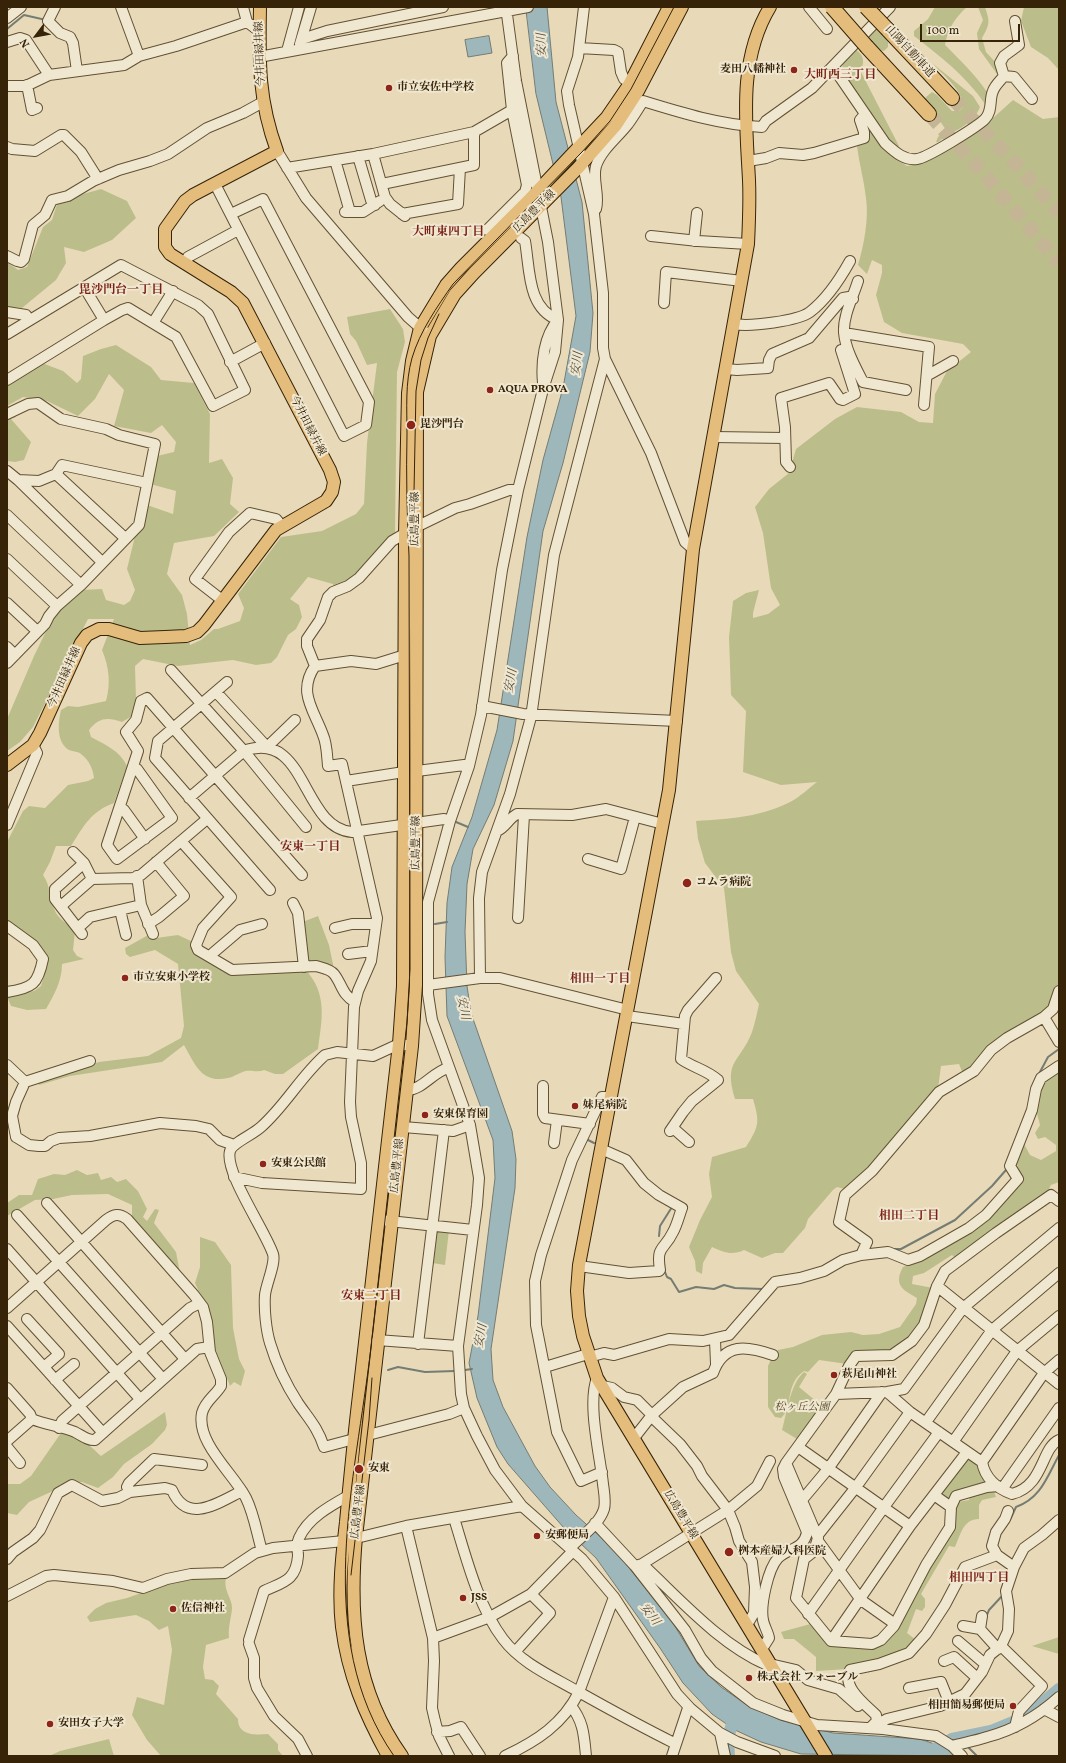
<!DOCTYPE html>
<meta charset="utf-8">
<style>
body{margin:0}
#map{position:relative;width:1066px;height:1763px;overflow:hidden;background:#e8dab8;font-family:Vollkorn,serif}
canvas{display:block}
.frame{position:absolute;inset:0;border:8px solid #362308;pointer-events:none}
.north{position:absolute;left:16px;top:16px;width:40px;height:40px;-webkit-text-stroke:3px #f0e7d1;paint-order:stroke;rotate:238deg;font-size:11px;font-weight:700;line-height:16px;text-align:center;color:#362308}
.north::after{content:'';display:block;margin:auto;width:14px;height:18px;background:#362308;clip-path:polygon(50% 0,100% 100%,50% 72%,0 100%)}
.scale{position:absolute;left:920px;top:24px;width:100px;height:18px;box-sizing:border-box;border:2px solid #362308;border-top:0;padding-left:5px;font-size:12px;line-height:14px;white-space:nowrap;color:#362308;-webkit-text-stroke:3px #f0e7d1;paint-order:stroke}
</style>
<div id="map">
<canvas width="1066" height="1763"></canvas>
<div class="frame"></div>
<div class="north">N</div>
<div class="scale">100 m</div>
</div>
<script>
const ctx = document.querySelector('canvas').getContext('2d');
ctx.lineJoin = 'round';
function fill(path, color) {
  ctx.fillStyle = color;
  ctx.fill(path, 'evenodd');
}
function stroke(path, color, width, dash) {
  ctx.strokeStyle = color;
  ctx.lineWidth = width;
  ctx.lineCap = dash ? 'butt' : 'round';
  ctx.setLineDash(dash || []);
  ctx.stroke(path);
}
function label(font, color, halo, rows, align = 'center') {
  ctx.font = font + ' Vollkorn,"Noto Serif JP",serif';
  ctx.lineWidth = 4;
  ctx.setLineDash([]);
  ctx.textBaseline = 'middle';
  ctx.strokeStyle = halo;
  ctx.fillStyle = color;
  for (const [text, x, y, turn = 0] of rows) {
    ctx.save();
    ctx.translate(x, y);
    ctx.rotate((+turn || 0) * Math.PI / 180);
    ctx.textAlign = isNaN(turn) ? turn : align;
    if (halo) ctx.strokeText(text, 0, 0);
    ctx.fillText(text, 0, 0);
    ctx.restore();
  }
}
const green = new Path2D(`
 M935,7H967C955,18 948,28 945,45C960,60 975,74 987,92L985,104C966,76 940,56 914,36V31L928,19Z
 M978,7H985C990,22 990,24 982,38L986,52L996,63L997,74L979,49L977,33L983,20Z
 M1024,7H1059V70L1048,58L1031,47L1021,21Z
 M875,26L884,35L888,42V47L884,51L878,50L865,36Z
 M855,49C865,56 864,61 861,72L899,146L895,147L889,142L845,79C839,63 844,60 855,49Z
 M932,63L973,96L980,107C973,125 953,131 938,142H936L938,137L946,130L932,109L924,101L926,97L932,92L937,95L952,111H959L963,107C963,90 943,75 932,63Z
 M1013,100L1043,119L1059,117V987L1050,1008L973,1069L963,1074L959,1064L941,1066L938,1089L869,1167L845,1189L837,1187L833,1190L808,1219L805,1228L783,1253H775L762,1258L744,1250C732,1256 723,1252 712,1247L703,1263L702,1274L696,1271L695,1261L689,1247L700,1220L712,1197L709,1174L712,1157L746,1147C759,1126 760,1123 753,1099H735C723,1060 740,1063 752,1032C755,1023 757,1013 759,1004L736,971L731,952L724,888L705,863L698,839L696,821C728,819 763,817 792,801C801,796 809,788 817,782L781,785L743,772L746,711L731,695L729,637L733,601L746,593L759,590L753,613V618L768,614L780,605L771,588L763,533L755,507L769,489L789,473L796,449L835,419L857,407L901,412L919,422L933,423L935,394L947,371L971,352L963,344L902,333L884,322L876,295L882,273V265L872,260L867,274L858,265C864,245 869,218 866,198C864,180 859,163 857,146L867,141L866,122L891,156L907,166L922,163L982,128Z
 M101,189L127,201L136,218L112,240L84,252L64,247L66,263L56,280L22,308L7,307V262L18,270L27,267L43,227L52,220L58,201Z
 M390,309L403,329L405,342L397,372L395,535L347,582L334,588L333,584L308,577L290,599L299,605L302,617L296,629L288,635L277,657L271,663L256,665L233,660L178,666L143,659L135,666L136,699L132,716L122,722C108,717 99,717 89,730L91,737C106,745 120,751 127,766L114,803C90,812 84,826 71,846H56L50,862L43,875C51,886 49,899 56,913C60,920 70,925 75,931L73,950L77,956L84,959L62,964C62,981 54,995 46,1009L27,1010L11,1006L7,996L34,991L41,986L47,965L46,954L7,921V842L23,811L29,806L45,808L68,785L88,781L94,778C93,769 89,760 81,754C78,751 73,752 69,750C56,742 58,723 61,710L68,706L78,707L106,701C111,683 109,667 102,650L114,619H88L33,727L20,742L7,751V719L34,656L53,617L81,590L102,589L106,600L124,605L130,601L135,590L127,569L136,532L147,505L173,514L176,491L150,484L157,456L174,452L176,442L162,425L151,433L114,426L124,390L109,374L95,399L78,416L47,401L23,397L7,406V384L42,363L63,371L77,383L81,379L83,356L101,349L116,345L151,367L161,380L194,383L210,414L209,463L222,459L233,478L230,504L239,512L214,536L174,543L167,574L182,595L187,614L190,645L201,640L214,629H218L240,621L244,608L238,594L281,537L322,531L356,514L364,504L367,443L377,363L367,365L356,341L350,334L347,317Z
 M7,408L16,417L11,419L31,442L24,460L15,462L7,461Z
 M318,916L329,945L334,969L314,964L313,961L305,962L300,923Z
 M150,934L156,938L178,935L191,941L193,948L233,974L305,969C328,994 322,1019 318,1049L283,1074H275L264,1070C257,1073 253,1070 246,1071C240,1072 234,1077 228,1078C201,1084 195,1064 184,1045L162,1062L70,1076L39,1085L36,1081L99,1062L148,1056L181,1038L184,1026L178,964L155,950L130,957L126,954L125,948Z
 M1059,1071V1182L1051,1185L1049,1189L1050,1193L955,1258L952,1255L924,1273L913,1276L912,1284L933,1288L916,1335L892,1353L847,1364L819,1360L808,1372L804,1371C784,1385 794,1407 781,1418L775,1417L768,1407V1366L773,1355L778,1350L793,1347L822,1335L851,1332L863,1335L879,1334L900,1327L916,1304L917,1298C903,1290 893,1285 903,1267L987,1219L1022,1180L1015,1158L1022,1140L1030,1155L1041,1160L1056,1151V1145L1045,1137L1038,1139L1035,1133L1040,1125L1036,1110L1038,1096L1046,1077Z
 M77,1170L87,1175L98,1173L101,1180L111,1177L117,1182L126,1179L138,1191L147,1209L143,1217L147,1221L155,1209L159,1210L154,1223L176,1252L180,1273L132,1218V1205L108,1194L72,1195L53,1199L35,1200L7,1216V1203L19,1195H32L38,1179L54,1174L65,1175Z
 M435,1229L449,1230L445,1265L432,1263Z
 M200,1237L215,1242L231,1265L233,1328L239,1359L245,1371L241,1386L234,1382L230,1386L215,1348L209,1314L195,1283L200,1267Z
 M804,1372L807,1374L799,1387L822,1406L797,1439L782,1430C787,1413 790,1384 804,1372Z
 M165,1412L167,1425L165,1430L152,1444L124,1464L113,1477L98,1488L82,1482L66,1485L29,1502L17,1515L7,1513V1484H20L31,1476L61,1433C78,1433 89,1445 101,1456Z
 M969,1454L980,1461L992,1484L950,1505L937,1495Z
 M993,1489L996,1497L982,1500L979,1505V1519C963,1519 961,1534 955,1547L949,1546L921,1594L925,1599V1607L922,1611L916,1609L907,1633L916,1640L906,1651L848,1669L816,1671V1657L794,1639H784L781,1632L814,1623L831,1641L872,1644L916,1594L924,1582L921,1579L957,1502L969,1500L970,1494Z
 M201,1576H223L226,1578C223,1591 233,1599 232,1609C231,1619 228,1627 229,1638L206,1645L203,1667L205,1679L213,1680L219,1686L216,1694L238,1719C238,1736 256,1735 268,1734L278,1744V1750L283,1756H161L147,1740L132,1715L137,1697L164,1705L172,1650L168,1626L159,1630L149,1621L136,1615L90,1622L87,1617L95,1609L106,1603L127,1598L166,1584Z
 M1059,1637V1654L1032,1646Z
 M109,1739L114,1756H49L60,1751Z`);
const water = new Path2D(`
 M526,7H547L556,102L582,202L593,313L590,352L563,463L543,531L513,741L494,805L473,849L467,884L465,932L467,986L471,1013L512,1131L516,1159L515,1188L491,1349L493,1380L503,1407L535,1466L550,1487L576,1515L614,1549L673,1623L699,1666L721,1687L747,1705L780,1720L833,1733L920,1739L946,1748L956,1756L801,1754L761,1742L735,1730L712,1714L683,1683L660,1648L596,1558L564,1528L508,1464L497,1447L477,1398L469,1363L478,1316L495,1178L493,1140L447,1016L445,957L447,903L452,867L472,817L497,730L527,537L543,460L563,388L576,316L561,197L536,94Z
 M489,36L492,53L468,57L465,40Z`);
const stream = new Path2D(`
 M7,29L24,15L46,20
 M456,822L468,827
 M435,924L447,922
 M1033,1085L1048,1057L1059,1049
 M586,1139L594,1143
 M659,1236L660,1226L672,1207
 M893,1249H901L955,1220L992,1186L1006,1170
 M665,1272L667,1277L671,1279L679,1292L696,1287L714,1289L724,1285L735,1288L763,1289
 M388,1370L398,1367L425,1372L455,1371
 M465,1370L472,1369
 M1010,1520L1016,1507C1041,1498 1047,1477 1059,1455
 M986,1617L989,1610L1002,1596
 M967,1746L977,1756`);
const river = new Path2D(`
 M931,1751L952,1739L991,1731L1025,1717L1059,1689
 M729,1756L728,1739L734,1715`);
const highwayTunnel = new Path2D(`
 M952,98L1009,157L1059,213
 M929,114L982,172L1059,263`);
const minor = new Path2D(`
 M55,7L48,21L60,33L70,37L73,43L77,71
 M121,7L139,56
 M243,7L247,22L259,31
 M506,7L516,81L548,242L558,320L555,352L543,389L518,490L502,570L481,715L469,766L450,821L428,902V994L432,1020L470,1125L479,1178L477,1205L458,1346L461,1394L464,1408L477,1436L495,1470L522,1506L582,1559L614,1597L677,1694L690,1708L720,1733L737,1742L775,1756
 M584,7L578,57L567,91L569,105L594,214L603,293V348L605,359L651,453L685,542L693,549
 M809,7L827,29
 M7,18L21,7
 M302,39L327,31L443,7
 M7,42L20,38L26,40L49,75
 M300,44L311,7
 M579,48L614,50L618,52L621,72L624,79
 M287,51L299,7
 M259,57L528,7
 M833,67L885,143C894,151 904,161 917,159C927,158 977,127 985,119C993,111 989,99 993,91C995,85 1001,80 1004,76
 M1004,76L1000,63L1004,56L1019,45L1015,21
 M1004,76L1014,77L1032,99
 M27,85L32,110L37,108
 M7,86H26L49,75L124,65L139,56L176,46L247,22
 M7,147L12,149L35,151L61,135H64L81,152L98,179
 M277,151L306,198L408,317L425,332
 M373,154L385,197L390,204L405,216
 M358,156L371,200L375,205
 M335,160L350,212
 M748,161L766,158L779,153L803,155L814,153L864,138V132L860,120L865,114
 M287,168L373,154L474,132
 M215,184L344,436L366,425L369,402L263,199L231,214
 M382,184L474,165V132L512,110
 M596,209C600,195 592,180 596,166C601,150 618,137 628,124C633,117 638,109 643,101C682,113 721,125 762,127L766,121L812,88L890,7
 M345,212H363L380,201
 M402,214L458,204L460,168
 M487,230L525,192L527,185L512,110L507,63L513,56
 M651,236L698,241L748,244
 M521,238L525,241C530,269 527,308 558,320C544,336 541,362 543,383
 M694,241L697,213
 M7,256L17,261L21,262L24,259L33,225L45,215L52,200L68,196L93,181L119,170L150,161L168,154L207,128L243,113L263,102
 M185,264L188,257L238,230
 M858,281C853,297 843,316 844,332C845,349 856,368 863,382L906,390
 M84,287L104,320
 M664,303L666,272L742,281
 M7,312L26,315L30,320
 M153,323L173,291
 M734,324C750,327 798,321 810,312C827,299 840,279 850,261
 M844,333L929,347L924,405
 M7,334L121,265L198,305L208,314L245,390L213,406L176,337L128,308L122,310L104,320L7,380
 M230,362L265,343
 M726,369L737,370L768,368L769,360L772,354L809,338L843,298L849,297L853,299
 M927,374H930L953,361
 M7,414L28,404L38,403L61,419L106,429L119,435L155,444L139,525L81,585L57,606L49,616L45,624L7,663
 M713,437L785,438
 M790,467L786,462L785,427L781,398L829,383L840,399L843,400L855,394L841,350
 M7,471L18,480L39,481L56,474L62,465L147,483
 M56,474L125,538
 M18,480L102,562
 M7,515L81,585
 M7,559L57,606
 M222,600L195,579L229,532L250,513L276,519L282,526
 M7,603L37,631
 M7,647L15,655
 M315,666L307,646V639L320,620L328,597L333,592L348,586L359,578L392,541L416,527L455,508L470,504L509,490H518
 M171,670L244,751L306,827
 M227,682L158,741L155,758L270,890
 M216,692L267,747L295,720
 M482,706L523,714L677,721
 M133,767L137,769L172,818L117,859L107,845L138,751L126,732L136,720L141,701L147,698L302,875
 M417,771L464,765L469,766
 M346,781L404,772
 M189,798L244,751C307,728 301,828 352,832L444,819L450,821
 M120,807L124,810L145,839
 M7,825L37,753L33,745
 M497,831C506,827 508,819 517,814L572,815L606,809L663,824
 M181,841L231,897L203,928L196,945L198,950L232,970L316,966C322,968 330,969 334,974C342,984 342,995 355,1002
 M73,852L84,863L92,879
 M588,859L621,869L635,817
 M137,876L141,905L153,934
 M293,903L298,913L304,967
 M61,906L92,879L133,878L141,875L207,819
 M120,910L126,935
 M518,918L524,815
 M148,924L159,917L184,896L156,862
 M7,926L33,945L43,959C38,984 33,988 7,992
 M78,928L90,917L141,905
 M335,928L352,924H376
 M82,934L55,899V889L84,863
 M348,954L372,951
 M210,957L213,953L240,930L262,924
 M480,978L479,898L482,872L510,794L531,717L554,555L605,359
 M428,985L480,978H500L628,1010
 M627,1016L684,1024
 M1044,1017L1059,1042
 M7,1065L25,1082
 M543,1086V1114L545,1118L590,1124
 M407,1090C422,1090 433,1072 448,1068
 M403,1127L453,1131L470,1125
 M673,1128L689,1142
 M670,1131L683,1112L692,1101L718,1080C707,1070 692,1067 681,1059L685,1016L688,1010L716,978
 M16,1137L29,1145L39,1146H45L51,1141L59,1138L90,1136L160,1123L196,1126L209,1129L220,1140L234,1145
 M16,1137L12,1116L16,1102L25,1082L90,1061
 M554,1143L557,1120
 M234,1177L262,1183L361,1189V1163L351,1117L350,1102L354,1007L358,991L371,961L377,918L342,764L328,766C327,756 327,744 323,735C314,710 297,692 315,666L351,661L376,664L405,655
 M47,1203L185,1359
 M17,1215L163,1379
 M380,1220L473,1230
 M7,1249L140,1399
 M861,1255L888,1252L908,1260L920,1256L969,1228L986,1215L1018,1179L1010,1166L1032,1110L1036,1089L1041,1078L1059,1066
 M579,1266L629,1273L659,1271L660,1270C656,1245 664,1251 673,1232C677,1225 679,1216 682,1208L659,1195L644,1183L626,1160L601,1149
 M937,1286L1059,1384
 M7,1308L106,1220C114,1214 119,1213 127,1219L194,1295L203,1307L207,1322L210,1352L221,1379V1386C215,1396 205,1401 202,1413C196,1443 234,1474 246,1498C254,1514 257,1534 262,1551
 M27,1319L59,1354L44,1367
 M7,1326L103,1433
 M377,1340L458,1346
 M715,1340L716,1364
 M418,1344L444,1130
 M589,1357L604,1353L614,1355L669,1339L703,1341L729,1335L775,1282L800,1278L824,1271L843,1260L861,1255L867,1242L839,1222L845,1195L872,1171L939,1092L974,1071L991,1050L1007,1038L1044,1017L1053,1009L1059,991
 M545,1367L588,1354
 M55,1380L74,1364
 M603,1386L612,1388L624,1397L637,1400L652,1415L655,1420L680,1444L697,1466L702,1476L728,1510L735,1527L739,1541L752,1562L755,1587L754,1613L747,1625
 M7,1388L30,1414L32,1419
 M887,1392L910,1412L982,1462C985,1478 996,1488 1012,1494C1044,1486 1041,1448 1059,1440
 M836,1394L849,1366L856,1356L892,1355L912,1341L924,1325L937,1286L945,1271L996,1233L1051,1195L1059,1201
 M926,1422L992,1330L1059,1273
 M59,1428L62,1421L190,1308L200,1303
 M368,1435L449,1414L464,1408
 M634,1438L652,1415L683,1387L713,1373C724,1342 747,1346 773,1355
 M354,1439L324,1447C318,1428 309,1419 298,1403C287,1386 276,1363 270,1343C266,1330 264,1309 265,1295C266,1284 276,1263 273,1254C265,1230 224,1172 230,1151C232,1143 254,1134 261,1127C285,1106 301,1076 325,1055L337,1052L373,1056L399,1044L412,1046
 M7,1441L32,1419C46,1425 61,1426 75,1432C81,1435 88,1441 95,1440L197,1349L209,1347
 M953,1442L1017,1351L1059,1316
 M7,1447L20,1463
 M798,1447L910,1526
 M982,1462L1044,1373L1059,1360
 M786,1463L818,1538L814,1551L804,1559L796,1598L831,1641L872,1644L881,1640L894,1626L926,1565L950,1527L951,1507L956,1496L987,1487L998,1486
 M602,1472L581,1481L557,1432L536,1325L535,1281L541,1255L572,1160L602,1097H611
 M1002,1489L1059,1408
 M130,1492L127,1487L129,1483L154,1459L202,1465
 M934,1495L951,1507
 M802,1500L828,1469L882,1392
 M454,1518C466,1557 478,1606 503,1639C521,1663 551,1676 577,1691C609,1709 642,1727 676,1744
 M595,1523L635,1566L685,1630L701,1658L712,1671L753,1703L783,1715L817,1725L883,1729L936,1736L952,1746L962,1756
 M406,1526L433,1638L434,1661L432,1708L435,1721L439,1736L449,1756
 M818,1535L856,1487L910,1412
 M818,1541L861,1600L895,1624
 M570,1548C581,1536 599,1525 604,1509C606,1501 604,1492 603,1484C600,1455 587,1404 597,1378
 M997,1555L992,1546L996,1532L1005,1519L1008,1511
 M7,1559L13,1552L33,1538L40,1530L58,1493L72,1485L102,1501L118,1498L130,1492L165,1488L172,1490C187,1525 218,1503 242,1491
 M642,1564C680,1599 719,1644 767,1665L770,1664L796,1670L808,1680L839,1689L858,1706
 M635,1566L642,1564L728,1510L757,1486L770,1461
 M7,1596L46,1576L54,1575L113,1581L143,1588L167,1579L191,1574L225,1573L255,1553L273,1548L344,1541L406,1526L522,1506
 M808,1614L884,1507L939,1432
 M963,1626L980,1629L998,1649
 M980,1629L982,1616
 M433,1638L490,1617L531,1594L573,1551
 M249,1640L264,1591C283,1582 296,1581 298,1556C298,1550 296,1544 299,1538C308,1518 330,1506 348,1496
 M831,1641L910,1526L967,1452
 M958,1641L985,1664
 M249,1644L254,1658V1678L257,1688L274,1716L298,1739L307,1756
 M1001,1646L1042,1686L1019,1711L1015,1727
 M762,1649L769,1638C768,1632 764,1626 763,1620C760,1605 768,1569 778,1558C788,1548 804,1550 807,1532L784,1477L783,1469L786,1463L836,1394L887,1392L904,1389L963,1308L1059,1228
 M515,1652L550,1613L531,1594
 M944,1661L954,1657L977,1678
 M909,1688L941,1682L949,1702
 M571,1706C584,1722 584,1737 586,1756
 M1044,1709L1059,1717
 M871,1727L877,1721L876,1715C866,1705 841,1687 850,1670L879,1664L909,1653L926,1634L945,1605L965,1567L997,1555L1014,1567
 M872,1728L887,1719L940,1706L965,1694L982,1672L990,1655L1001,1646L1008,1631L1009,1609L1006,1591L1014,1567L1024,1548L1042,1535L1059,1520
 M437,1732L450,1731L461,1727L480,1756
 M720,1733L725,1756
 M952,1746C963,1743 975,1741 987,1737C1014,1730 1039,1715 1059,1697
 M505,1756C537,1741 563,1724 579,1692L614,1597
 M672,1756L688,1708H690`);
const major = new Path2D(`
 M770,7C738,60 746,121 749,180C750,201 749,223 748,244L693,549L669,790L579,1265L577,1291L579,1316L583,1336L597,1378L826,1756
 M7,765L33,745L40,733L81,643L87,635L99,629H109L140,638L165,637L186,636L197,632L204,625L276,530L326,501L332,492L334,482L330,470L243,303L231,292L170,254L165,247V229L185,201L193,195L277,151C258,99 259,62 260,7
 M388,1756C365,1714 348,1675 342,1627C338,1592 342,1556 346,1522C350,1479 354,1437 359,1395C373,1278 386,1161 399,1044L403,986L405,535L408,393L412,361L420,328L446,285L461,268L527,202L607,117L629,85L669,7
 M402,1756C354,1689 349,1616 356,1537L412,1046L416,985L417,392L430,336L455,294L474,273L578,168L616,125L638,91L682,7`);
const highway = new Path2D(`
 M888,30L952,98
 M867,47L929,114`);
const tram = new Path2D(`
 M413,542L416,391L421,360L428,338L439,314
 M351,1575L369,1420L372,1378
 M394,1756C311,1637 356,1479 371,1347C383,1238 395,1130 407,1022L410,969L409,556C407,516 406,475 407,434C407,409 405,383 412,358C420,331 437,307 453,284L582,152L610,121L631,89L674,7`);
const highwayBridge = new Path2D(`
 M832,7L867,47
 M866,7L888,30`);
const markers = [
 [794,70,4,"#8f2418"],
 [389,88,4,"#8f2418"],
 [490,390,4,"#8f2418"],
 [411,425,5,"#8f2418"],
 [687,883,5,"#8f2418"],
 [125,978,4,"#8f2418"],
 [575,1106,4,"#8f2418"],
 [425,1115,4,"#8f2418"],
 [263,1164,4,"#8f2418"],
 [834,1375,4,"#8f2418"],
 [359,1469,5,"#8f2418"],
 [537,1536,4,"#8f2418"],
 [729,1552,5,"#8f2418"],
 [463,1598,4,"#8f2418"],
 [173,1609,4,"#8f2418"],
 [749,1678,4,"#8f2418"],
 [1013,1706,4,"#8f2418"],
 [50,1724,4,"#8f2418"]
];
const streetNames = [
 ["山陽自動車道",909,52,47],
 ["今井田緑井線",261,54,-92],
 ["広島豊平線",535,212,-45],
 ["今井田緑井線",307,426,63],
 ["広島豊平線",416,519,-90],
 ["今井田緑井線",65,678,-66],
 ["広島豊平線",417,843,-90],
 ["広島豊平線",398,1166,-84],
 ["広島豊平線",359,1512,-83],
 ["広島豊平線",680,1515,59]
];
const poiNames = [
 ["麦田八幡神社",786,70,"right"],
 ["市立安佐中学校",397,88],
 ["AQUA PROVA",498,390],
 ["毘沙門台",420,425],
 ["コムラ病院",696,883],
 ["市立安東小学校",133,978],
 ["妹尾病院",583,1106],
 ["安東保育園",433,1115],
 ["安東公民館",271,1164],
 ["萩尾山神社",842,1375],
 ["安東",368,1469],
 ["安郵便局",545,1536],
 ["桝本産婦人科医院",738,1552],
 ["JSS",471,1598],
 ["佐信神社",181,1609],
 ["株式会社 フォーブル",757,1678],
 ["相田簡易郵便局",1005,1706,"right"],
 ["安田女子大学",58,1724]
];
const parkNames = [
 ["松ヶ丘公園",802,1408]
];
const waterNames = [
 ["安川",543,45,-92],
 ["安川",578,364,-82],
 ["安川",512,681,-80],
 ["安川",462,1008,78],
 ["安川",482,1336,-80],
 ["安川",649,1615,53]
];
const neighbourhoodNames = [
 ["大町西三丁目",840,76],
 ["大町東四丁目",448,233],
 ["毘沙門台一丁目",121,291],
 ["安東一丁目",310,848],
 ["相田一丁目",600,980],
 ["相田二丁目",909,1217],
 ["安東二丁目",371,1297],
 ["相田四丁目",979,1579]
];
fill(green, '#bbbe8b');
fill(water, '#9eb7bb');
stroke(water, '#747c73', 1);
stroke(stream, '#747c73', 2);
stroke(river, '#9eb7bb', 12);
stroke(highwayTunnel, '#c4b595', 14, [14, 7]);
stroke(minor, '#625134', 12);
stroke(major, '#362308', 14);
stroke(highway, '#362308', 16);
stroke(minor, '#f0e7d1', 10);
stroke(major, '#e4bd7c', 12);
stroke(highway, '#e4bd7c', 14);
stroke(tram, '#362308', 1);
stroke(highwayBridge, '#362308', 16, []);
stroke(highwayBridge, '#e4bd7c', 14);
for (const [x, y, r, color] of markers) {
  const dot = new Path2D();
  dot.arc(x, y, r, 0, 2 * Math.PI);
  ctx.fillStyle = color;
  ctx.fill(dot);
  stroke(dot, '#f0e7d1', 1.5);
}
label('11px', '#362308', '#f0e7d1', streetNames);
label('bold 11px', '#362308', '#f0e7d1', poiNames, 'left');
label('italic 11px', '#574a29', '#f0e7d1', parkNames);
label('italic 12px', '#554f3e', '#f0e7d1', waterNames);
label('bold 12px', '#7a1f14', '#f0e7d1', neighbourhoodNames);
</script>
